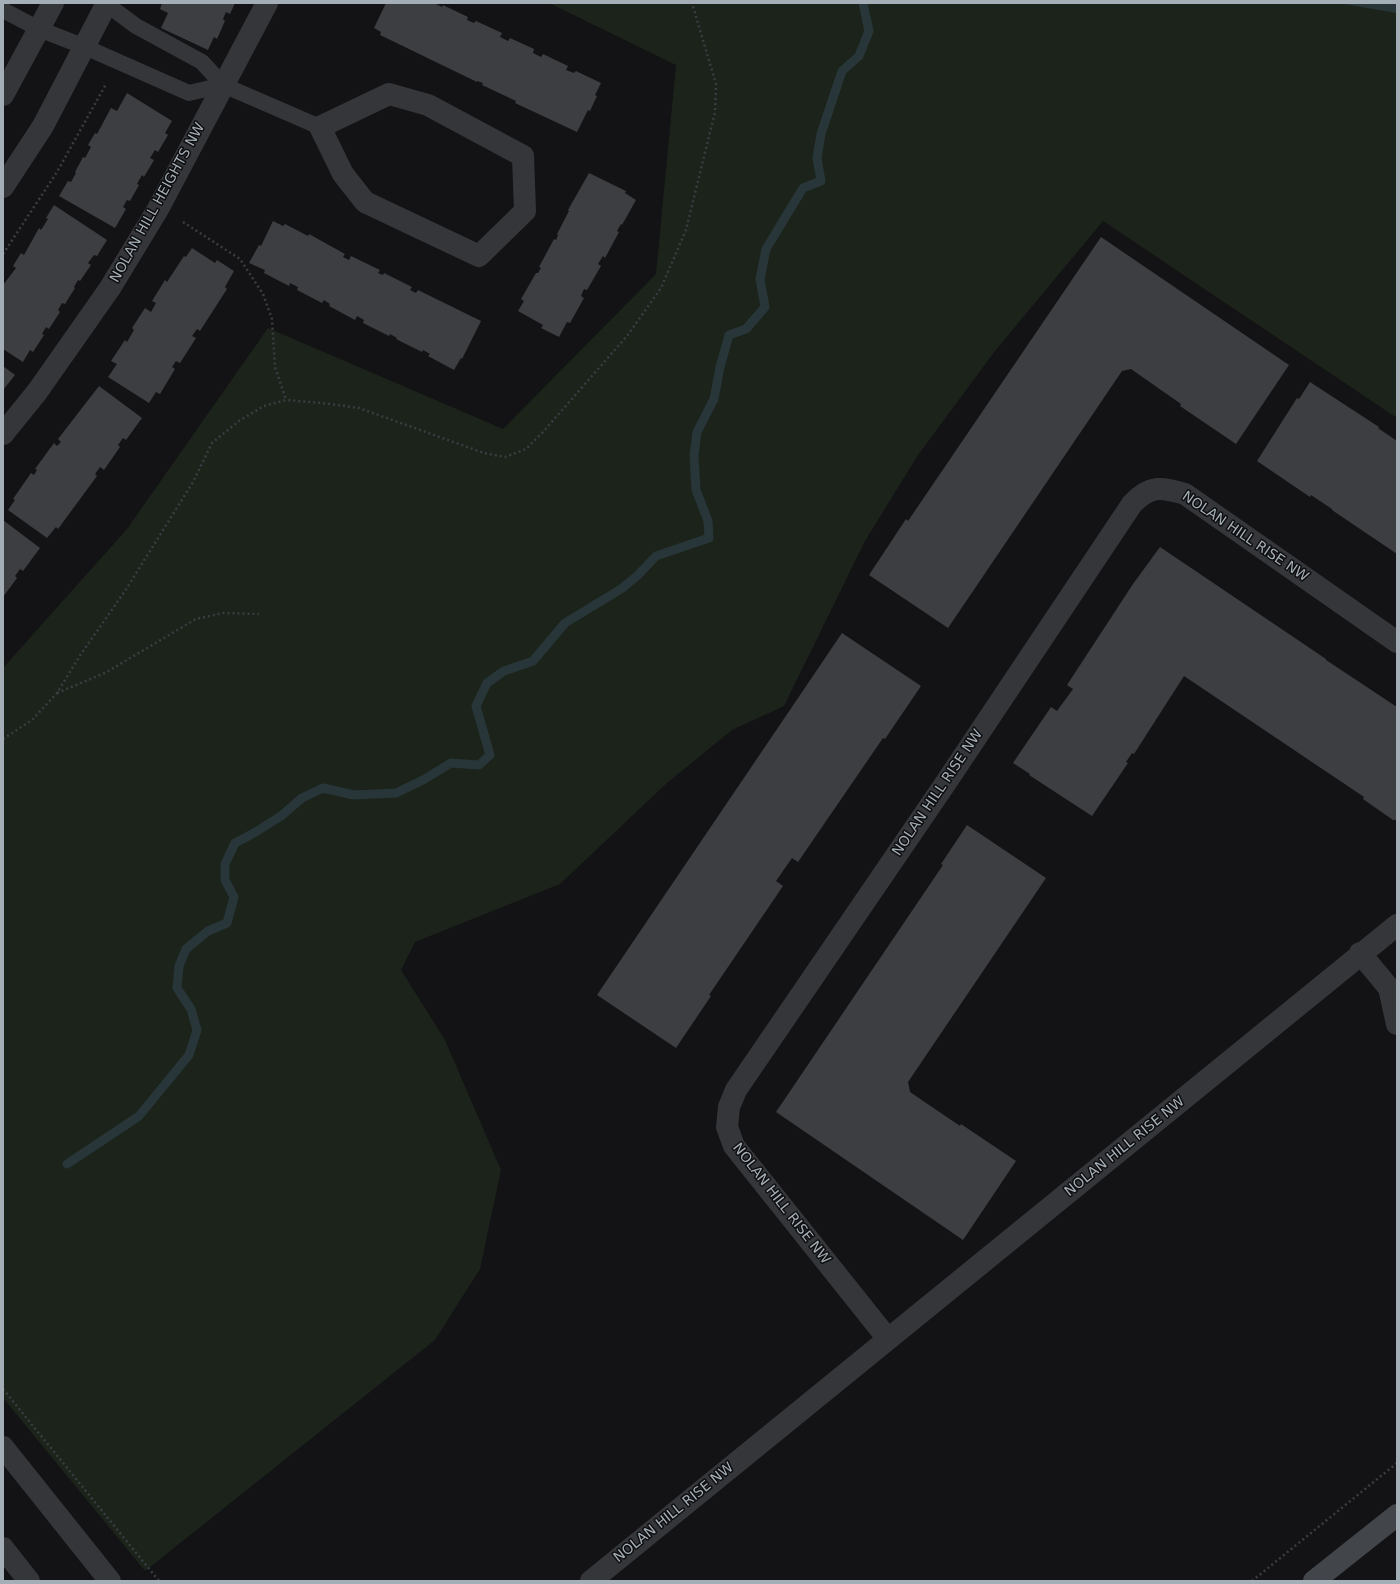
<!DOCTYPE html>
<style>
body{margin:0}
#map{position:relative;width:1400px;height:1584px;overflow:hidden;background:#131315;font-family:"DejaVu Sans",sans-serif}
canvas{display:block}
.frame{position:absolute;inset:0;border:4px solid #a4aeb6;pointer-events:none}
</style>
<div id="map">
<canvas width="1400" height="1584"></canvas>
<div class="frame"></div>
</div>
<script>
const ctx = document.querySelector('canvas').getContext('2d');
ctx.lineJoin = 'round';
function fill(path, color) {
  ctx.fillStyle = color;
  ctx.fill(path, 'evenodd');
}
function stroke(path, color, width, dash) {
  ctx.strokeStyle = color;
  ctx.lineWidth = width;
  ctx.lineCap = dash ? 'butt' : 'round';
  ctx.setLineDash(dash || []);
  ctx.stroke(path);
}
function label(font, color, halo, rows, align = 'center') {
  ctx.font = font + ' "DejaVu Sans",sans-serif';
  ctx.lineWidth = 3;
  ctx.setLineDash([]);
  ctx.textBaseline = 'middle';
  ctx.strokeStyle = halo;
  ctx.fillStyle = color;
  for (const [text, x, y, turn = 0] of rows) {
    ctx.save();
    ctx.translate(x, y);
    ctx.rotate((+turn || 0) * Math.PI / 180);
    ctx.textAlign = isNaN(turn) ? turn : align;
    if (halo) ctx.strokeText(text, 0, 0);
    ctx.fillText(text, 0, 0);
    ctx.restore();
  }
}
const green = new Path2D(`
 M549,3H1397V418L1103,221L995,351L918,455L865,541L784,706L732,730L667,783L560,884L415,942L401,970L445,1040L501,1170L480,1269L435,1340L145,1571L3,1398V668L127,529L268,328L503,429L656,274L676,65Z`);
const water = new Path2D(`
 M1338,3H1397V13Z`);
const stream = new Path2D(`
 M67,1164L139,1116L189,1055L197,1030L191,1009L177,988L179,966L186,949L208,931L227,923L234,897L225,880V864L235,843L254,833L281,816L302,798L323,788L354,795L396,793L423,780L451,763L479,765L490,755L476,706L487,683L504,671L533,661L565,623L621,589L637,576L656,556L709,538L708,521L696,490L694,455L697,432L714,399L720,367L729,335L746,329L765,307L760,279L766,249L803,188L821,181L817,158L821,134L842,71L859,56L869,31L863,3`);
const building = new Path2D(`
 M162,3H235L230,14L226,12L223,19L225,21L217,39L214,37L208,50L161,28L168,13L160,9Z
 M386,3H434L442,7L443,5L468,17L467,20L474,23L476,21L502,33L500,37L508,41L510,38L534,49L533,53L541,57L543,54L568,66L566,70L574,73L576,71L601,83L595,95L597,96L590,111L588,110L577,132L515,103L516,101L482,85L483,83L477,81V82L380,35L381,32L374,28Z
 M127,93L172,121L165,133L168,135L158,152L155,150L150,158L154,160L144,177L142,175L137,184L139,185L130,201L127,200L123,207L126,209L115,228L59,196L68,181L71,182L76,173L75,172L83,157L85,158L91,147L88,145L95,133L97,134L111,108L117,111Z
 M589,173L626,191L625,193L636,200L622,225L621,224L617,231L619,232L605,258L603,256L598,264L601,266L587,290L584,289L581,296L584,298L570,323L567,322L559,337L541,328L543,325L518,311L524,301L521,299L536,273H538L541,268L539,267L554,239L556,240L558,235L557,234L569,211L568,210Z
 M54,205L107,240L97,256L94,255L88,263L91,265L80,281L78,280L74,287L75,288L65,304L62,303L58,310L60,312L49,329L46,327L42,334L44,335L33,352L30,350L23,362L3,349V285L16,268L13,266L21,253L24,255L39,228L41,230L48,219L46,218Z
 M273,221L283,226L285,224L308,236L309,234L345,254L343,257L349,260L351,256L380,270L378,273L383,275L384,273L412,287L410,290L416,293L418,290L481,321L462,359L461,358L454,370L428,356L430,354L423,350L422,352L396,339L397,338L390,334L389,336L363,323L364,320L357,316L355,320L329,306L330,304L324,300L322,303L297,290L298,287L290,283L289,286L264,273L265,270L249,263L259,245L261,246Z
 M1101,237L1289,365L1236,444L1180,406L1181,404L1131,369L1122,371L948,628L869,575L906,519L908,521Z
 M192,248L215,263L217,260L234,271L225,287L227,289L200,331L197,329L192,336L196,338L180,363L176,361L172,367L175,369L160,394L156,392L149,403L108,377L117,364L111,361L125,340L127,342L134,330L132,328L145,308L151,312L156,303L152,301L165,280L167,282L184,256L186,257Z
 M3,366L15,375L3,390Z
 M1310,382L1379,427L1378,428L1397,441V554L1332,510V509L1311,495L1310,497L1257,461L1297,398L1299,399Z
 M99,386L142,418L126,440L123,438L118,445L120,447L104,470L100,467L95,474L97,476L58,529L56,527L47,538L8,510L15,500L13,499L31,473L34,475L37,470L35,469L54,443L57,446L61,442L58,439Z
 M3,520L40,548L23,571L20,569L15,576L17,578L3,597Z
 M1160,547L1326,659V660L1397,707V820H1393L1363,799L1364,797L1184,676L1134,754L1132,753L1126,762L1128,763L1092,816L1029,775L1030,774L1013,763L1051,707L1057,711L1073,689L1067,685L1133,584Z
 M842,633L921,686L885,739L883,738L798,862L792,858L776,881L783,886L709,995L711,996L676,1048L597,995Z
 M967,825L1046,878L908,1082L910,1092L960,1126L961,1124L1016,1161L963,1240L776,1112L943,865L941,864Z`);
const path = new Path2D(`
 M183,222L240,259L263,294L272,319L275,367L286,400
 M3,254L57,172L106,84
 M57,693L105,673L196,619L223,613L259,614
 M3,739L32,720L57,693L81,654L125,591L193,482L212,443L239,421L264,406L286,400L322,403L359,408L484,453L505,457L526,449L543,432L627,336L661,288L686,230L715,112L716,84L692,3
 M3,1389L159,1581
 M1252,1581L1397,1463`);
const service = new Path2D(`
 M105,3L136,26L202,62L223,85L320,127
 M3,10L39,29L85,47L189,93L223,85`);
const minor = new Path2D(`
 M389,94L428,105L523,156L525,211L479,256L365,202L343,174L320,127Z
 M3,434L37,392L110,288L158,209L267,3
 M1360,953L1389,988L1397,1024
 M888,1339L734,1146L727,1127L729,1107L736,1090L945,784L1132,504C1150,485 1161,487 1185,494L1397,642
 M591,1581L1397,925`);
const tertiary = new Path2D(`
 M3,95L53,3
 M3,187L43,126L107,3
 M3,1447L110,1581
 M3,1548L29,1581`);
const secondary = new Path2D(`
 M1314,1581L1397,1515`);
const streetNames = [
 ["NOLAN HILL HEIGHTS NW",158,203,-61],
 ["NOLAN HILL RISE NW",1245,537,34],
 ["NOLAN HILL RISE NW",938,793,-56],
 ["NOLAN HILL RISE NW",1125,1147,-39],
 ["NOLAN HILL RISE NW",781,1204,52],
 ["NOLAN HILL RISE NW",674,1513,-39]
];
fill(green, '#1b231b');
fill(water, '#283639');
stroke(stream, '#283639', 9);
fill(building, '#3d3e42');
stroke(path, '#3a3d41', 2.5, [2, 3]);
stroke(service, '#34363a', 16);
stroke(minor, '#34363a', 22);
stroke(tertiary, '#34363a', 22);
stroke(secondary, '#42464a', 22);
label('14px', '#a4aeb6', '#0e0e10', streetNames);
</script>
